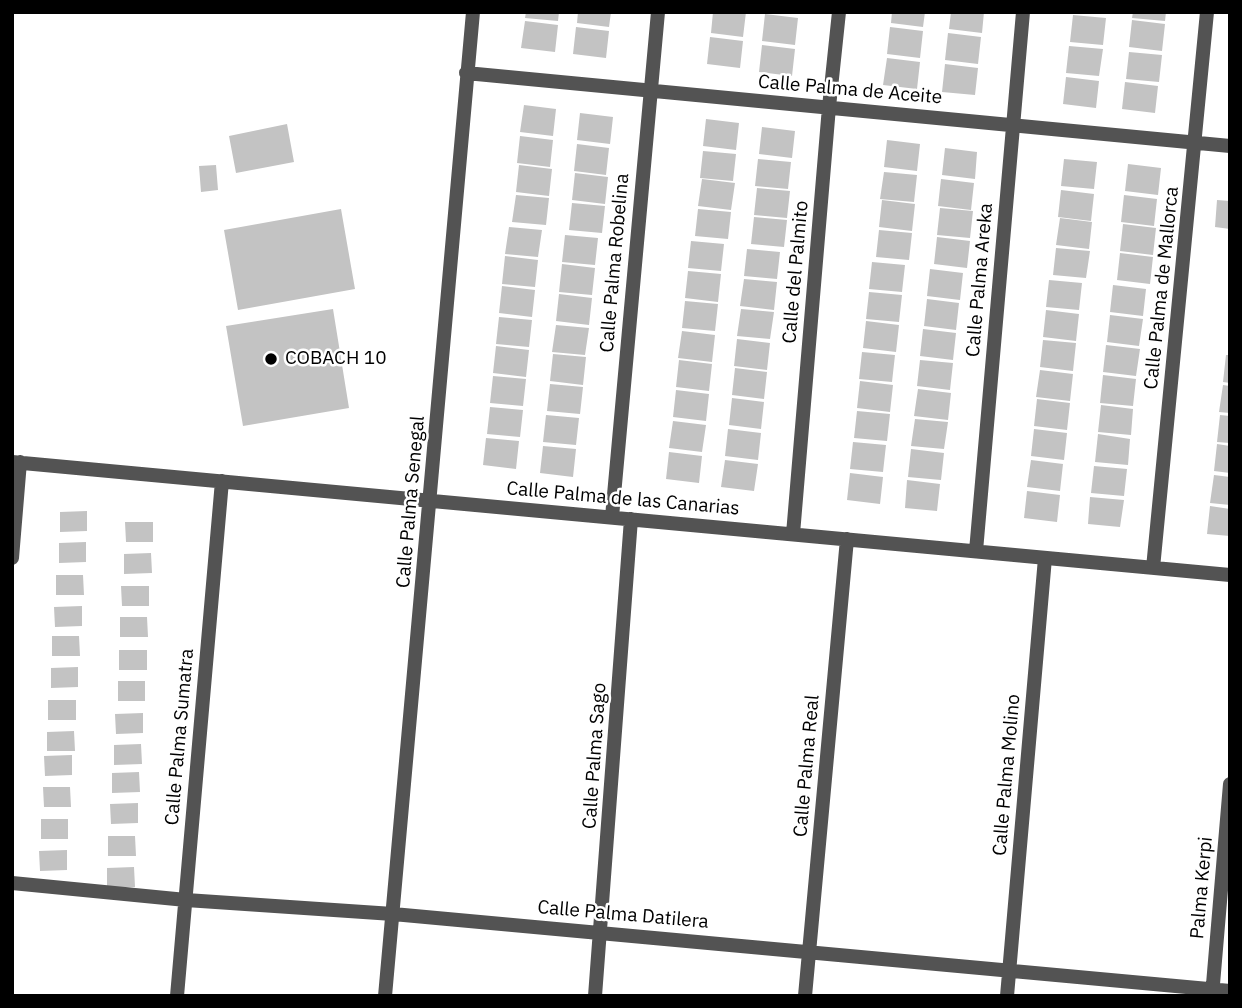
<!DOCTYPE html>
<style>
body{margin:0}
#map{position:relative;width:1242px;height:1008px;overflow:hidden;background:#fff;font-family:"IBM Plex Sans",sans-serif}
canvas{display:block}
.frame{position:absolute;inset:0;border:14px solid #000;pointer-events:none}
</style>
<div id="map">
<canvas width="1242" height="1008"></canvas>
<div class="frame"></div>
</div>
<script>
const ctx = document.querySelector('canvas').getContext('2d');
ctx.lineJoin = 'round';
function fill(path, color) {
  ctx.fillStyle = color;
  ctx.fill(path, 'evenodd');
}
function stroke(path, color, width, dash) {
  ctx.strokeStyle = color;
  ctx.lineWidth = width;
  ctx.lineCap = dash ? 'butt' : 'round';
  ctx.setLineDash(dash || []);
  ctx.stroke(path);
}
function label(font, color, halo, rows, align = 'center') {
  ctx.font = font + ' "IBM Plex Sans",sans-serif';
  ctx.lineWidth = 5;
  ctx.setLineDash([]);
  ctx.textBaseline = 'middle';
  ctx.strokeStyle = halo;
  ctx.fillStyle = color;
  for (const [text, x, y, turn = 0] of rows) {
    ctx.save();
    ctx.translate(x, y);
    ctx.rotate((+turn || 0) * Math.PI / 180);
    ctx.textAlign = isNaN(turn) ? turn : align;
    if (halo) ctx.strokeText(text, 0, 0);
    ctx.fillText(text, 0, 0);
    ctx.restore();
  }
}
const building = new Path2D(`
 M526,12H559L558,21L525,18Z
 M578,12H611L609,27L577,23Z
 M713,12H746L743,37L711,33Z
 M892,12H925L923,27L891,23Z
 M951,12H984L982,33L949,29Z
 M1133,12H1166L1165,21L1132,18Z
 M765,14L798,18L795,45L762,41Z
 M1073,15L1106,18L1103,45L1070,42Z
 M1132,20L1165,24L1162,51L1129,47Z
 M525,21L558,25L555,52L521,48Z
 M576,27L609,31L606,58L573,54Z
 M890,27L923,31L920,58L887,54Z
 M948,33L981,37L978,64L945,60Z
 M710,37L743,41L740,68L707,64Z
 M762,45L795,49L792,76L759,72Z
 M1069,46L1103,49L1099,76L1066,73Z
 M1129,52L1162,55L1159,82L1126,79Z
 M887,58L920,62L917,89L883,85Z
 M945,64L978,68L975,95L942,92Z
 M1066,77L1099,81L1096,108L1063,104Z
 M1125,82L1158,86L1155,113L1122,109Z
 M524,105L556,109L553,136L520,132Z
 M580,113L613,117L610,144L577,140Z
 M706,119L739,123L736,150L703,146Z
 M287,124L294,162L236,173L229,136Z
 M762,127L795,131L792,158L759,154Z
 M520,136L553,140L550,167L517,163Z
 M887,140L920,144L917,171L884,167Z
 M577,144L609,148L606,175L574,171Z
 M945,148L977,152L975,179L942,175Z
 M703,151L736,154L733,181L700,178Z
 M758,159L791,162L788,189L755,186Z
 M1064,159L1097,162L1094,189L1061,186Z
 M1128,164L1161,168L1158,195L1125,191Z
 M216,165L218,190L201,192L199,166Z
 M519,165L552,169L549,196L516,192Z
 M884,172L917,175L914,202L880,199Z
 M575,173L608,177L605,204L572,200Z
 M702,179L735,183L731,210L698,206Z
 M941,179L974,183L971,210L938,206Z
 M757,188L790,191L787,218L754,215Z
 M1061,190L1094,194L1091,221L1058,217Z
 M516,195L549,198L546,225L512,222Z
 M1124,195L1157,199L1154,226L1121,222Z
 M882,200L915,204L912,231L879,227Z
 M1217,200L1230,201V229L1215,227Z
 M572,203L605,206L602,233L569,230Z
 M940,208L973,211L970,238L937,235Z
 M341,209L355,289L238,310L224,230Z
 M698,209L731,212L728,239L695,236Z
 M754,217L787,220L784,247L751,244Z
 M1060,218L1092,222L1089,249L1056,245Z
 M1123,224L1156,228L1153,255L1120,251Z
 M509,227L542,230L538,257L505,254Z
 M879,230L912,233L909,260L876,257Z
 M565,235L598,238L595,265L562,262Z
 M937,237L970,241L967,268L934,264Z
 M691,241L724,244L721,271L688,268Z
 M1056,248L1090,251L1086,278L1053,275Z
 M747,249L780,252L777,279L744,276Z
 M1120,253L1153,257L1150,284L1117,280Z
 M505,256L538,260L535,287L502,284Z
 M872,262L905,265L902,292L869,289Z
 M562,264L595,268L592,295L559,292Z
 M930,269L963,273L960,300L927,296Z
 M688,271L721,274L718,302L685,298Z
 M744,279L777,282L774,310L740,306Z
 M1049,280L1082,283L1079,310L1046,307Z
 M1113,285L1146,289L1143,316L1110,312Z
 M502,286L535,290L532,317L499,313Z
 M869,292L902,295L899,322L866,319Z
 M559,294L592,298L589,325L556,321Z
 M927,299L959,303L956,330L924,326Z
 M685,301L718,304L715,331L682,328Z
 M333,309L349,408L243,426L226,326Z
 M741,309L774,312L770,339L737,336Z
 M1046,310L1079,314L1076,341L1043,337Z
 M1110,315L1143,319L1139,346L1107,342Z
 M499,317L532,320L529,347L496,344Z
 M866,321L899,325L896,352L863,348Z
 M556,325L589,328L585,355L552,352Z
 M923,329L956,333L953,360L920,356Z
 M682,331L715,335L712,362L678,358Z
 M737,339L770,343L767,370L734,366Z
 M1043,340L1076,343L1073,371L1040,367Z
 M1106,345L1140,349L1136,376L1103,372Z
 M496,346L529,350L526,377L493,373Z
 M862,352L895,355L892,382L859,379Z
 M553,354L586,357L583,385L550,381Z
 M1226,355H1230V383L1223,382Z
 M679,360L712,364L709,391L676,387Z
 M920,360L953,363L950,390L917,386Z
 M735,368L767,372L764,399L732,395Z
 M1040,370L1073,374L1070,401L1036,397Z
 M1103,375L1136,379L1133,406L1100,403Z
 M493,376L526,379L523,406L490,403Z
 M860,381L893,385L890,412L857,408Z
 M550,384L583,387L580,414L547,411Z
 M1223,385L1230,386V413L1219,412Z
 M918,389L951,393L948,420L914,416Z
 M676,390L709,394L706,421L673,417Z
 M732,398L764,402L761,429L729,425Z
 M1037,399L1070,403L1067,430L1034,426Z
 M1101,405L1133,409L1131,435L1098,432Z
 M490,407L523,410L520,437L487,434Z
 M857,411L890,414L887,441L854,438Z
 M546,415L579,418L576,445L543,442Z
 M1220,415L1230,416V443L1217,442Z
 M915,419L948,422L944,449L911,446Z
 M673,421L706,425L702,452L669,448Z
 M728,429L761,433L758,460L725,456Z
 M1034,429L1067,433L1064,460L1031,456Z
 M1098,434L1130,439L1128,465L1095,462Z
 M486,438L519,441L516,469L483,465Z
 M853,442L886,445L883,472L850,469Z
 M1217,444L1230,446V473L1214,471Z
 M543,446L576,449L573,477L540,473Z
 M911,449L944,453L941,480L908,477Z
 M669,452L702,456L699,483L666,479Z
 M725,460L758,464L754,491L721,487Z
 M1031,460L1063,464L1060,491L1027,487Z
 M1094,466L1127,469L1124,496L1091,493Z
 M850,473L883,477L880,504L847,500Z
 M1214,475L1230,477V505L1210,503Z
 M907,480L940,484L937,511L905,508Z
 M1027,491L1060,495L1057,522L1024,518Z
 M1090,497L1124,500L1120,527L1088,524Z
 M1210,506L1230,509V536L1207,534Z
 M87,511V531L60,532V512Z
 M125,522H153V542H126Z
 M86,542V562L59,563V543Z
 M151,553L152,573L124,574V554Z
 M56,575H83L84,595H56Z
 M121,586H149V606H122Z
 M82,606V626L55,627L54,607Z
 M120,617H147L148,637H120Z
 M52,636H79L80,656H52Z
 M119,650H147V670H119Z
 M78,667V687L51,688V668Z
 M118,681H145V701H118Z
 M48,700H76V720H48Z
 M143,713V733L116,734L115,714Z
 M74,731L75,751H47V732Z
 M141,744L142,764L114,765V745Z
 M72,755V775L45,776L44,756Z
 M139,772L140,792L112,793V773Z
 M43,787H70L71,807H44Z
 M138,803V823L111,824L110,804Z
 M41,819H68V839H41Z
 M108,836H135L136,856H108Z
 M67,850V870L40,871L39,851Z
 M134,867L135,887L107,888V868Z`);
const minor = new Path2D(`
 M466,73L1230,146
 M12,462L1230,575
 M612,517L658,12
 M793,534L829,107L839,12
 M976,551L1023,12
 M12,558L20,462
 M1153,568L1207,12
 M12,883L186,900L393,914L1230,991
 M177,996L222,481
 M385,996L473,12
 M595,996L631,519
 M805,996L847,539
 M1007,996L1045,558
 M1212,996L1230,784`);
const markers = [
 [271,359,7,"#000"]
];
const streetNames = [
 ["Calle Palma de Aceite",850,90,5],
 ["Calle Palma Robelina",615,263,-85],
 ["Calle del Palmito",796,272,-85],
 ["Calle Palma Areka",980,280,-85],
 ["Calle Palma de Mallorca",1162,288,-84],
 ["Calle Palma de las Canarias",623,499,5],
 ["Calle Palma Senegal",411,502,-85],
 ["Calle Palma Sumatra",180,737,-85],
 ["Calle Palma Sago",595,756,-86],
 ["Calle Palma Real",807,766,-85],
 ["Calle Palma Molino",1007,775,-85],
 ["Palma Kerpi",1202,888,-85],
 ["Calle Palma Datilera",623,915,5]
];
const poiNames = [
 ["COBACH 10",285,359]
];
fill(building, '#c3c3c3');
stroke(minor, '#535353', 14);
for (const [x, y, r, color] of markers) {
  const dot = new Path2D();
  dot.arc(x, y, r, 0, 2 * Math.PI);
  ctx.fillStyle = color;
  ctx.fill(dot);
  stroke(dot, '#fff', 2.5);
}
label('19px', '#000', '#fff', streetNames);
label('19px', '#000', '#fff', poiNames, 'left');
</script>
